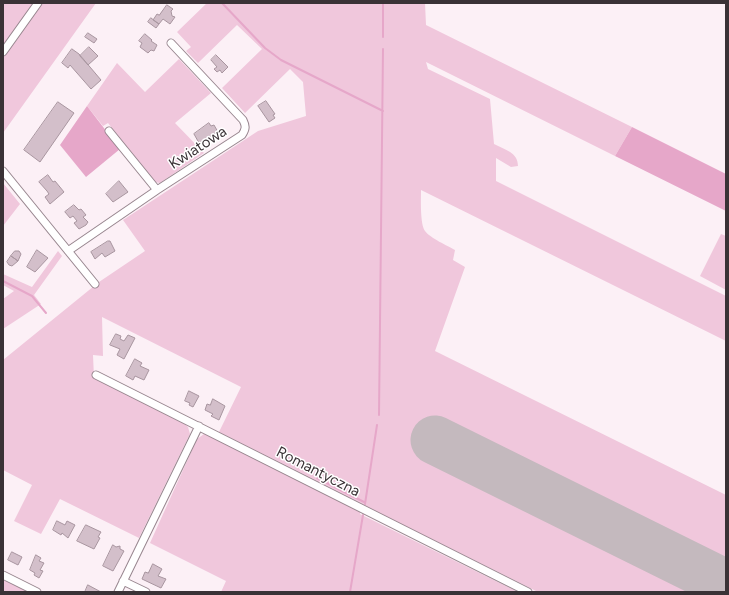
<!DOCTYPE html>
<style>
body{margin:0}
#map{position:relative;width:729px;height:595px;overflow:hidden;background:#fcf0f6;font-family:Figtree,sans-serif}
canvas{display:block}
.frame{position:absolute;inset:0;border:4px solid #3a3236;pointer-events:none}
</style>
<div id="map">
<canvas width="729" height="595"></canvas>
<div class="frame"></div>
</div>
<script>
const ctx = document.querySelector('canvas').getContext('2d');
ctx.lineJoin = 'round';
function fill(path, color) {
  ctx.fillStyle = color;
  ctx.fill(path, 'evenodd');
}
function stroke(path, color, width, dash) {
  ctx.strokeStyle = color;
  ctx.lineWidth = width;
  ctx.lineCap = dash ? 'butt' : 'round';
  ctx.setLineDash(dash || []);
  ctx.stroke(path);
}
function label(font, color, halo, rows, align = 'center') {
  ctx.font = font + ' Figtree,sans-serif';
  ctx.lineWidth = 3;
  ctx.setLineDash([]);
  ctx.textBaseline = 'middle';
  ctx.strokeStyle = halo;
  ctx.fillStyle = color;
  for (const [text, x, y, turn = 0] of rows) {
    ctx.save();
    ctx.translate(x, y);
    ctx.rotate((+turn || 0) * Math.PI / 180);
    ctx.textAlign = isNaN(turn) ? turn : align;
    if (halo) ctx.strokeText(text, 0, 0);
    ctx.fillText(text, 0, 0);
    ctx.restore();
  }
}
const green = new Path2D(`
 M3,3H36L3,50Z
 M42,3H96L3,133V57Z
 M207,3H425L426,25L632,127L615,156L426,62L428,69L490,99L494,144C505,150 518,152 518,166L511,167L496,158V181L726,296V341L421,190C421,199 420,224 425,231C430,238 448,246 455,250L453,260L465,267L435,351L726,495V592H538L222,435L219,432L241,387L102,317L103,356L93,355L94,378L185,424L188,427L190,434L139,538L60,499L41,534L14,521L32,485L3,470V360L99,282L145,251L123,220L258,131L306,116L303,82L290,69L245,113L222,88L262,49L237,25L198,63L186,51L191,47L177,32Z
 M179,59L211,93L175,123L204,153L160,183L155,182L108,123L103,126L87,106L117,63L145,92Z
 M3,183L20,204L3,226Z
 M721,234L726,236V290L700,276Z
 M58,251L62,256L34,295L41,304L3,329V299L14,291L3,285V274L32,287Z
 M204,434L210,435L360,511V514L518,592H221L226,581L150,543L197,439Z
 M3,577L31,592H3Z`);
const forest = new Path2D(`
 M87,106L120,149L86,177L60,145Z
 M632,127L726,174V211L615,156Z`);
const stream = new Path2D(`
 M222,3L265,48L281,60L383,111
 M383,37V3
 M3,281L32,296L46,313
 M379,415L383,49
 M317,478L364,502
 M365,504L377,425
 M350,592L363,515`);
const runway = new Path2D(`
 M435,440L726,584`);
const building = new Path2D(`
 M167,5L173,9L171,11L172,16L175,17L170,24L163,19L159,24L153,20L157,14L159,15Z
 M151,18L159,24L156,28L148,22Z
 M88,33L97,39L94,43L85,37Z
 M145,34L152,40L151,41L157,45L154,51L151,50L148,53L140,47L142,43L139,41Z
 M89,47L98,56L88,65L80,56Z
 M72,49L79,54L101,80L91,89L70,65L68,68L62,63Z
 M216,55L228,67L222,73L220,70L217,72L214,69L217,67L211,60Z
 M266,101L275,114L273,115L275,118L269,122L258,106Z
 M58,102L74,113L40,162L24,150Z
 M209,123L211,126L214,125L218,132L199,143L194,134Z
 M48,175L53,182L55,181L64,192L50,204L45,197L49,194L47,191L39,182Z
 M119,181L128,192L113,202L106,194Z
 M74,205L79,210L81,209L86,215L83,217L88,222L86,225L79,229L74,223L77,221L73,216L70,218L65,212Z
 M108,241H110L115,251L105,257L102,253L95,259L91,252Z
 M37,250L48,258L35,272L27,267Z
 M15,251H19L21,254L18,261L11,256Z
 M11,256L18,261L12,266L9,265L7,262Z
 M116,334L121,336L120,339L124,341L128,335L135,338L124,359L117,355L120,349L110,345Z
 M135,359L142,363L140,366L149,370L144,380L135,376L133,380L126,376Z
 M189,391L199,396L193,407L189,405L190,403L185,401Z
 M213,399L225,406L219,420L211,416L213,414L205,410L207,404L210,405Z
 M57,521L65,525L67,521L75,525L68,538L62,533L61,535L53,530Z
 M86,525L101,532L98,537L100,538L94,549L77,541Z
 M113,545L116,547L120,546V549L124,551L113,571L103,566Z
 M12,552L22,557L18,565L8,560Z
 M36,555L41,558L39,561L44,563L40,570L43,571L39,578L34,575L35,573L30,570Z
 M153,564L162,569L158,576L166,579L161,588L142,579L145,572L148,573Z
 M88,585L101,592H85Z`);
const minor = new Path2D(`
 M3,52L38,3
 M109,131L157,190
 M3,171L95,284
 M68,251L157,190L242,135C246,129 246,126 243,120L171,43
 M96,375L528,592
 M3,575L37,592
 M123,581L146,592
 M118,592L199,426`);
const streetNames = [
 ["Kwiatowa",198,148,-33],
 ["Romantyczna",318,472,27]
];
fill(green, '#f0c7dc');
fill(forest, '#e6a7c9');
stroke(stream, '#e6a7c9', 2);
stroke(runway, '#c4b9be', 49);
fill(building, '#d3bfca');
stroke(building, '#a8959f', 1);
stroke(minor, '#98868f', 9);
stroke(minor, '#fff', 7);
label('15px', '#3a3236', '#fff', streetNames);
</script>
